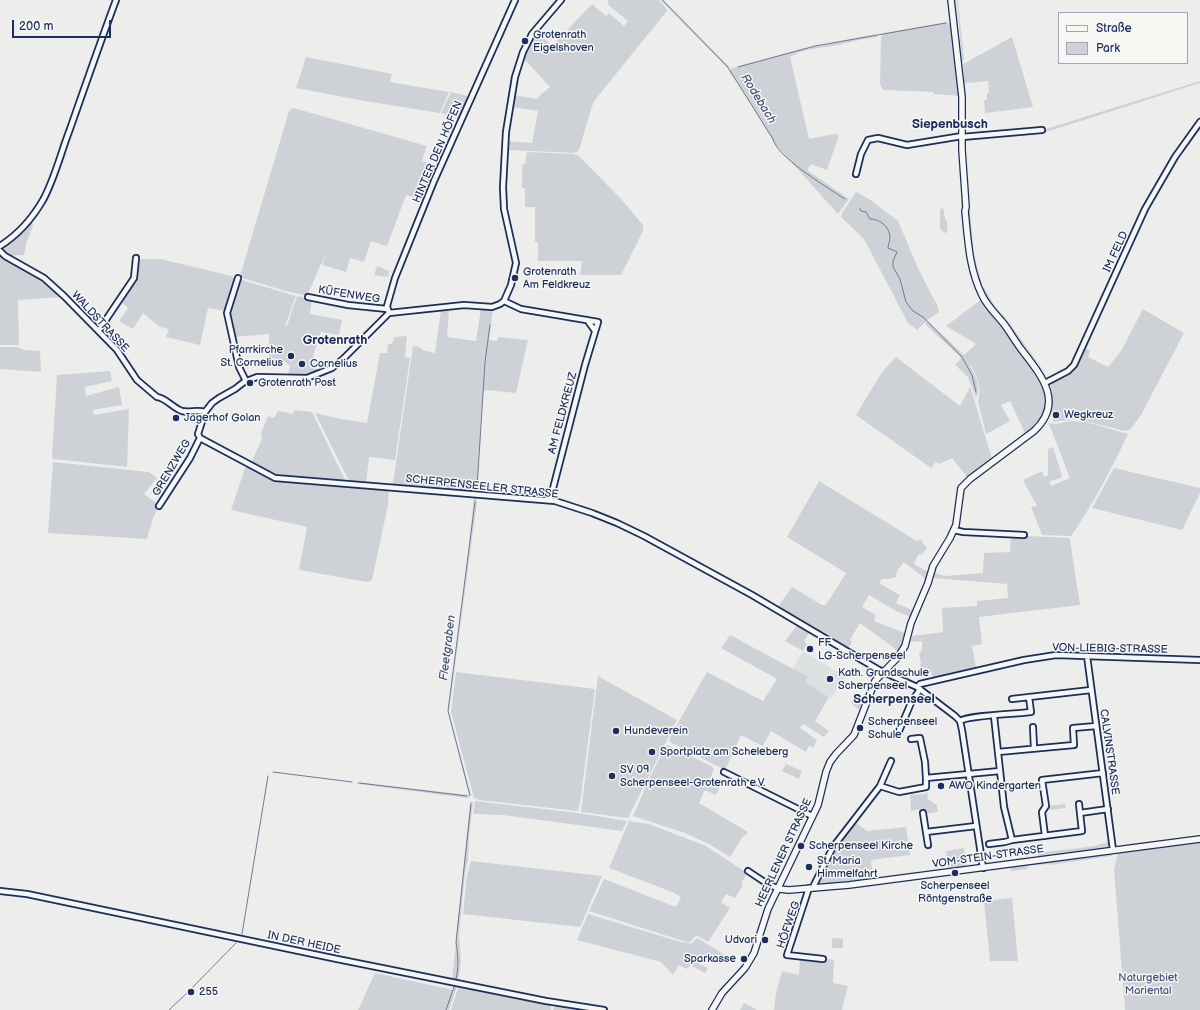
<!DOCTYPE html>
<meta charset="utf-8">
<style>
body{margin:0}
#map{position:relative;width:1200px;height:1010px;overflow:hidden;background:#edeeec;font-family:"Balsamiq Sans",sans-serif}
canvas{display:block}
.legend{position:absolute;left:1058px;top:12px;width:130px;height:52px;box-sizing:border-box;background:#f6f6f2;border:1px solid #9ea6b7;margin:0;padding:5px 7px;list-style:none;font-size:12px;color:#1b2f5e}
.legend li{display:flex;align-items:center;gap:8px;height:20px}
.legend b{width:20px;border:1px solid #9ea6b7}
.scale{position:absolute;left:12px;top:20px;width:99px;height:18px;box-sizing:border-box;border:2px solid #1b2f5e;border-top:0;padding-left:5px;font-size:12px;line-height:14px;white-space:nowrap;color:#1b2f5e;-webkit-text-stroke:3px #f6f6f2;paint-order:stroke}
</style>
<div id="map">
<canvas width="1200" height="1010"></canvas>
<ul class="legend">
<li><b style="height:5px;background:#f6f6f2"></b>Straße</li>
<li><b style="height:11px;background:#ced2d7"></b>Park</li>
</ul>
<div class="scale">200 m</div>
</div>
<script>
const ctx = document.querySelector('canvas').getContext('2d');
ctx.lineJoin = 'round';
function fill(path, color) {
  ctx.fillStyle = color;
  ctx.fill(path, 'evenodd');
}
function stroke(path, color, width, dash) {
  ctx.strokeStyle = color;
  ctx.lineWidth = width;
  ctx.lineCap = dash ? 'butt' : 'round';
  ctx.setLineDash(dash || []);
  ctx.stroke(path);
}
function label(font, color, halo, rows, align = 'center') {
  ctx.font = font + ' "Balsamiq Sans",sans-serif';
  ctx.lineWidth = 3;
  ctx.setLineDash([]);
  ctx.textBaseline = 'middle';
  ctx.strokeStyle = halo;
  ctx.fillStyle = color;
  for (const [text, x, y, turn = 0] of rows) {
    ctx.save();
    ctx.translate(x, y);
    ctx.rotate((+turn || 0) * Math.PI / 180);
    ctx.textAlign = isNaN(turn) ? turn : align;
    if (halo) ctx.strokeText(text, 0, 0);
    ctx.fillText(text, 0, 0);
    ctx.restore();
  }
}
const built = new Path2D(`
 M803,651L845,677L831,698L805,682L793,668Z`);
const green = new Path2D(`
 M607,0H659L666,8L667,11L594,101L589,116L580,147L578,151L574,153L509,150L508,149V141L532,143L538,111L512,107L514,95L537,99L538,97L550,87L524,59L528,47L537,31L552,46L592,4L606,16L609,13L624,26L628,21L607,4L609,2Z
 M661,0H664L730,68H727Z
 M954,0H956L961,61H960Z
 M957,0H958L964,60L963,62L962,60Z
 M947,22L952,26L960,96L934,94V92L883,90L880,84L881,37L883,33Z
 M875,34L878,37C865,38 852,42 838,45C822,48 805,48 790,57L809,139L834,134L839,135L827,170L811,164L807,170L849,199L838,214L775,144L738,83L729,72L731,69L739,66L801,49Z
 M1012,37L1033,107L985,113L984,100H987V93H989L988,81L966,83L964,84L963,64Z
 M306,57L392,74L390,82L449,92L440,113L365,101L296,88Z
 M1200,81V83L1043,133L1046,129Z
 M451,92L471,97L461,119L441,113Z
 M294,108L427,146L422,161L440,166L424,200L406,195L387,246L371,241L364,262L350,258L346,272L323,265L326,252L322,264H321L307,296L282,290L243,278L240,276L289,111L291,109Z
 M527,152L574,154L579,156L622,200L643,225V231L621,275H580L582,261H538V243L535,242V207H525V188H522V165L525,164Z
 M856,192L869,199L898,221L918,268L938,307L939,312L930,318L917,330L908,323L864,239L841,217L842,213Z
 M961,200H964L974,281H972L966,258Z
 M968,200H969L974,255L982,285L980,284C970,257 970,228 968,200Z
 M940,208L944,209C943,221 950,219 947,232L945,233L940,229Z
 M30,222H32L33,226L26,244L24,255L7,256L3,251L5,247Z
 M0,253L43,279L62,297L18,300L19,345H0Z
 M139,259H161L231,276L235,279L226,311L208,308L200,345L166,337L169,329L160,327L143,313L133,329L119,321L128,308L120,301L135,278L137,260Z
 M377,266L389,271L388,277L374,275Z
 M239,280H242L296,296L285,326H287L297,296L312,299L310,314L342,320L339,335L321,332L313,356L318,372L306,374L288,375L290,366L285,362L269,358V334L234,337L229,314Z
 M984,287L995,307L1005,317L1049,378L1004,320L1046,379L1044,378L990,307L986,299L995,309L982,289Z
 M982,299C990,310 1004,323 1007,335H1009L1036,371L1047,393L1045,413L1039,424L1026,435L1010,401L1001,405L1010,421L986,434L978,401C982,387 977,377 971,365H970C975,375 982,388 976,398L968,377L955,365L961,358L925,324L928,321L964,355L976,344L946,326Z
 M481,308L493,309L489,340L497,341L498,337L528,340L516,393L486,390L483,393L477,489L475,491L472,492L394,486L393,484L413,346L420,347L422,350L435,353L441,310L449,309L447,337L476,341Z
 M1143,309L1184,333L1141,415L1130,430L1125,431L1076,419L1053,422L1054,416L1051,414L1047,420C1051,413 1053,403 1052,394C1052,390 1050,386 1051,382L1074,368L1085,347L1090,351L1088,357L1108,367L1121,351Z
 M407,336L405,357L410,358L395,460L369,457L366,484L350,483L315,413L341,419L367,423L380,353H387L388,344H392L394,337Z
 M0,347H17L25,350L40,351L41,372L0,369Z
 M896,357L960,406L970,386L992,459L967,477L952,458L939,464L936,462L931,468L856,415L882,372Z
 M110,371L112,381L85,387L86,396L119,387L122,405L93,410L94,415L129,409L127,467L53,459L52,456L57,375Z
 M294,410L312,412L346,482L278,477L251,463L262,439L261,433L268,416L274,418L278,411L293,414Z
 M184,413H202L197,425L188,420Z
 M1071,421L1086,422L1128,434C1111,470 1093,504 1071,536L1042,535L1031,507L1037,506L1023,480L1042,471L1044,477L1048,475V449L1053,447L1062,475L1061,478L1050,481L1051,486L1070,478L1051,429L1048,423L1056,424Z
 M53,462L149,472L157,478L144,494L159,505L152,521L147,539L48,533Z
 M248,466L276,480L389,490L388,505L372,580L367,582L299,570L307,527L231,510L245,468Z
 M1114,468L1200,488V493L1182,530L1092,508Z
 M819,481L917,541L921,539L924,545L927,547L923,554L918,555L914,564L928,572L927,580L904,562L897,571L896,577L889,579H882L879,583L900,595L896,603L912,610L910,617L896,611L869,595L862,607L876,615L874,621L905,633L902,645L898,651L860,623L850,640L852,642L848,649L777,608L792,587L822,605H826L846,573L787,537Z
 M480,491L549,498L483,493Z
 M474,496L476,499L477,502L449,711L471,796L466,798L358,784L357,782L469,795L448,710L465,581Z
 M1011,535L1068,538L1070,540L1080,605L979,617L982,644L972,646L976,668L933,679L931,672L921,673L918,672L921,663L919,652L922,651V641L911,642L912,636L943,632L942,608L977,606V601L1008,598L1007,584L934,578L935,573L945,576L983,573L984,553L1010,552Z
 M799,625L810,631L804,641L807,644L803,651L785,641L796,627Z
 M730,635L808,677L805,682L829,697L815,721L829,731L824,737L803,724L800,728L817,740L813,748L809,746L806,752L771,731L763,746L741,735L726,768L723,769L670,742V737L707,672L763,701L777,679L721,648Z
 M456,672L595,689L580,803L578,811L479,800L474,798L451,712Z
 M598,676L677,720L628,818L581,812Z
 M854,695L863,699L859,710L851,703Z
 M668,745L711,766L714,769L709,781L720,786L716,795L705,790L699,803L748,832L745,836H743L730,857L709,844L685,833L633,816L650,777L666,746Z
 M786,764L802,771L799,779L782,771Z
 M927,791L928,799L937,805L938,812L924,814V812L920,809L911,811L910,795L925,794Z
 M470,801L473,802L469,836L468,861L465,874L459,935L461,961L458,982L452,980Z
 M475,801L578,813L627,821L622,831L503,815L473,814Z
 M1065,804L1066,808L1049,810V806Z
 M629,821L649,824L706,846L747,873L742,882L743,885L735,898L726,894L721,902L730,908L708,942L696,935L690,942L683,941L589,911L604,879L676,907L681,897L672,892L609,868Z
 M854,821L867,831L906,827L910,855L871,860L873,879L818,885L817,883L836,843Z
 M1107,830H1109L1110,845L1106,848L1038,858L1037,853L1095,846L1107,842L1108,838Z
 M1200,842V1010H1125L1114,869L1118,853Z
 M964,848L966,866L948,868L946,851Z
 M1112,854V856L1050,865L1048,864L1028,866L1027,869L1011,871V867Z
 M471,861L602,876L580,927L463,914L467,875Z
 M1012,898L1018,961H990L984,901Z
 M588,914L684,943L686,942L691,944L697,938L725,955L721,964L700,958L699,964L708,968L705,973L690,965L687,969L679,965L673,975L661,962L577,940Z
 M832,938L843,939V948H832Z
 M800,958L816,959L822,963H826V959L834,960L833,983L848,986L842,1009L843,1010H774L776,993L782,971L799,975Z
 M375,973L453,990L455,984H458L449,1010H358Z
 M461,986L550,1003L551,1010H451L458,988Z
 M744,1003L758,1010H740Z
 M555,1005L598,1010H553Z`);
const stream = new Path2D(`
 M662,0L727,66L773,139C777,157 824,185 840,196L845,199
 M738,67L815,46L946,23
 M860,208L861,211L866,212L870,219C880,219 890,227 890,238C890,241 888,244 888,248L897,252L893,261V267L900,279L906,302L913,311L923,317L962,357L972,375L976,392
 M477,488L485,362L490,325
 M273,772L352,782
 M359,783L467,796
 M470,795L448,711L475,502
 M242,934L268,776
 M456,979C459,967 458,955 456,942L471,804
 M192,988L236,943
 M169,1010L188,992
 M446,1010L454,987`);
const minor = new Path2D(`
 M962,137L1042,130
 M856,174L861,154L868,140L878,138L907,145L962,136
 M0,246C19,234 32,219 43,200C55,178 61,152 70,129C85,86 100,43 116,0
 M0,251L5,256L44,278L64,296L117,350L137,380L157,397C166,398 173,408 182,411C190,413 197,409 205,412
 M238,278L227,313L239,367L246,381
 M308,297L348,305L387,309
 M504,301L521,309L598,322L585,365L550,500
 M389,313L387,306L395,278L434,181L515,0
 M587,320L595,331
 M99,330L134,278L136,258
 M1045,383L1068,371L1074,365L1145,209L1175,157L1200,122
 M200,438L275,478L555,501L592,513L617,523L644,536L752,595L879,670L917,687L955,716L960,721L962,730L983,868
 M200,438L198,434L205,412L212,403L219,398L235,389L244,382L257,377L307,378L332,368L343,359L389,313L464,305L492,307L500,304L504,301L511,285L516,263L504,209L503,187L506,132L515,77L523,52L532,34L561,0
 M159,506L190,458L200,438
 M954,530L963,532L1024,535
 M1087,656L1113,850
 M917,687L920,684L1024,660L1056,655L1200,660
 M1012,699L1091,690
 M994,716L1004,807L1012,840
 M960,721C969,715 1018,714 1031,712L1029,697
 M1033,727L1034,748
 M899,731L911,703L920,689
 M911,739L920,738L925,762L926,778
 M998,752L1074,745L1073,728L1096,726
 M724,772L812,816
 M880,786L899,792L926,787V778L1000,771
 M1079,804L1080,813
 M923,813L928,845
 M926,832L976,826
 M1045,836L1042,812L1046,806L1042,780L1103,773
 M989,844L1005,842L1012,840L1082,831L1080,813L1108,809
 M748,871L766,883L779,889
 M809,888L787,955L823,959
 M814,888V885L833,847L880,786L891,761
 M0,891L27,894L337,959L546,1001L604,1010`);
const major = new Path2D(`
 M779,889L789,890L849,885L1200,839
 M712,1010L722,993L745,968L754,953L768,909L818,805L826,772L830,762L836,754L854,735L875,681L898,657L905,646L911,623L928,583L933,566L950,538L956,525L961,488L970,479L1034,431C1065,402 1041,375 1021,349C1015,341 1010,332 1004,324C996,314 987,306 982,295C969,269 968,240 965,211L966,207L962,150V97L951,0`);
const markers = [
 [525,41,4,"#1b2f5e"],
 [515,278,4,"#1b2f5e"],
 [291,356,4,"#1b2f5e"],
 [302,364,4,"#1b2f5e"],
 [250,383,4,"#1b2f5e"],
 [1056,415,4,"#1b2f5e"],
 [176,418,4,"#1b2f5e"],
 [810,649,4,"#1b2f5e"],
 [830,679,4,"#1b2f5e"],
 [860,728,4,"#1b2f5e"],
 [616,731,4,"#1b2f5e"],
 [652,752,4,"#1b2f5e"],
 [612,776,4,"#1b2f5e"],
 [941,786,4,"#1b2f5e"],
 [801,846,4,"#1b2f5e"],
 [809,867,4,"#1b2f5e"],
 [955,873,4,"#1b2f5e"],
 [765,940,4,"#1b2f5e"],
 [744,959,4,"#1b2f5e"],
 [191,992,4,"#1b2f5e"]
];
const poiNames = [
 ["Grotenrath",533,35],
 ["Eigelshoven",533,48],
 ["Grotenrath",523,272],
 ["Am Feldkreuz",523,285],
 ["Pfarrkirche",283,350,"right"],
 ["St. Cornelius",283,363,"right"],
 ["Cornelius",310,364],
 ["Grotenrath Post",258,383],
 ["Wegkreuz",1064,415],
 ["Jägerhof Golan",184,418],
 ["FF",818,643],
 ["LG-Scherpenseel",818,656],
 ["Kath. Grundschule",838,673],
 ["Scherpenseel",838,686],
 ["Scherpenseel",868,722],
 ["Schule",868,735],
 ["Hundeverein",624,731],
 ["Sportplatz am Scheleberg",660,752],
 ["SV 09",620,770],
 ["Scherpenseel-Grotenrath e.V.",620,783],
 ["AWO Kindergarten",949,786],
 ["Scherpenseel Kirche",809,846],
 ["St. Maria",817,861],
 ["Himmelfahrt",817,874],
 ["Scherpenseel",955,886,"center"],
 ["Röntgenstraße",955,899,"center"],
 ["Udvari",757,940,"right"],
 ["Sparkasse",736,959,"right"],
 ["255",199,992]
];
const streetNames = [
 ["HINTER DEN HÖFEN",438,152,-67],
 ["IM FELD",1116,252,-65],
 ["KÜFENWEG",349,295,9],
 ["WALDSTRASSE",100,322,47],
 ["AM FELDKREUZ",563,413,-75],
 ["GRENZWEG",172,468,-59],
 ["SCHERPENSEELER STRASSE",482,487,6],
 ["VON-LIEBIG-STRASSE",1110,649,1],
 ["CALVINSTRASSE",1109,752,82],
 ["HEERLENER STRASSE",784,853,-65],
 ["VOM-STEIN-STRASSE",988,857,-8],
 ["HÖFWEG",789,925,-71],
 ["IN DER HEIDE",304,943,12]
];
const parkNames = [
 ["Naturgebiet",1148,978],
 ["Mariental",1148,991]
];
const waterNames = [
 ["Rodebach",758,99,58],
 ["Fleetgraben",448,648,-83]
];
const quarterNames = [
 ["Siepenbusch",950,125],
 ["Grotenrath",335,341],
 ["Scherpenseel",894,700]
];
fill(built, '#dde0e1');
fill(green, '#ced2d7');
stroke(stream, '#6e7a96', 1);
stroke(minor, '#1b2f5e', 8);
stroke(major, '#1b2f5e', 8);
stroke(minor, '#f6f6f2', 4.5);
stroke(major, '#f6f6f2', 5.5);
for (const [x, y, r, color] of markers) {
  const dot = new Path2D();
  dot.arc(x, y, r, 0, 2 * Math.PI);
  ctx.fillStyle = color;
  ctx.fill(dot);
  stroke(dot, '#f6f6f2', 1.5);
}
label('11px', '#1b2f5e', '#f6f6f2', poiNames, 'left');
label('11px', '#1b2f5e', '#f6f6f2', streetNames);
label('11px', '#48587c', '#f6f6f2', parkNames);
label('italic 12px', '#44547a', '#f6f6f2', waterNames);
label('bold 13px', '#1b2f5e', '#f6f6f2', quarterNames);
</script>
